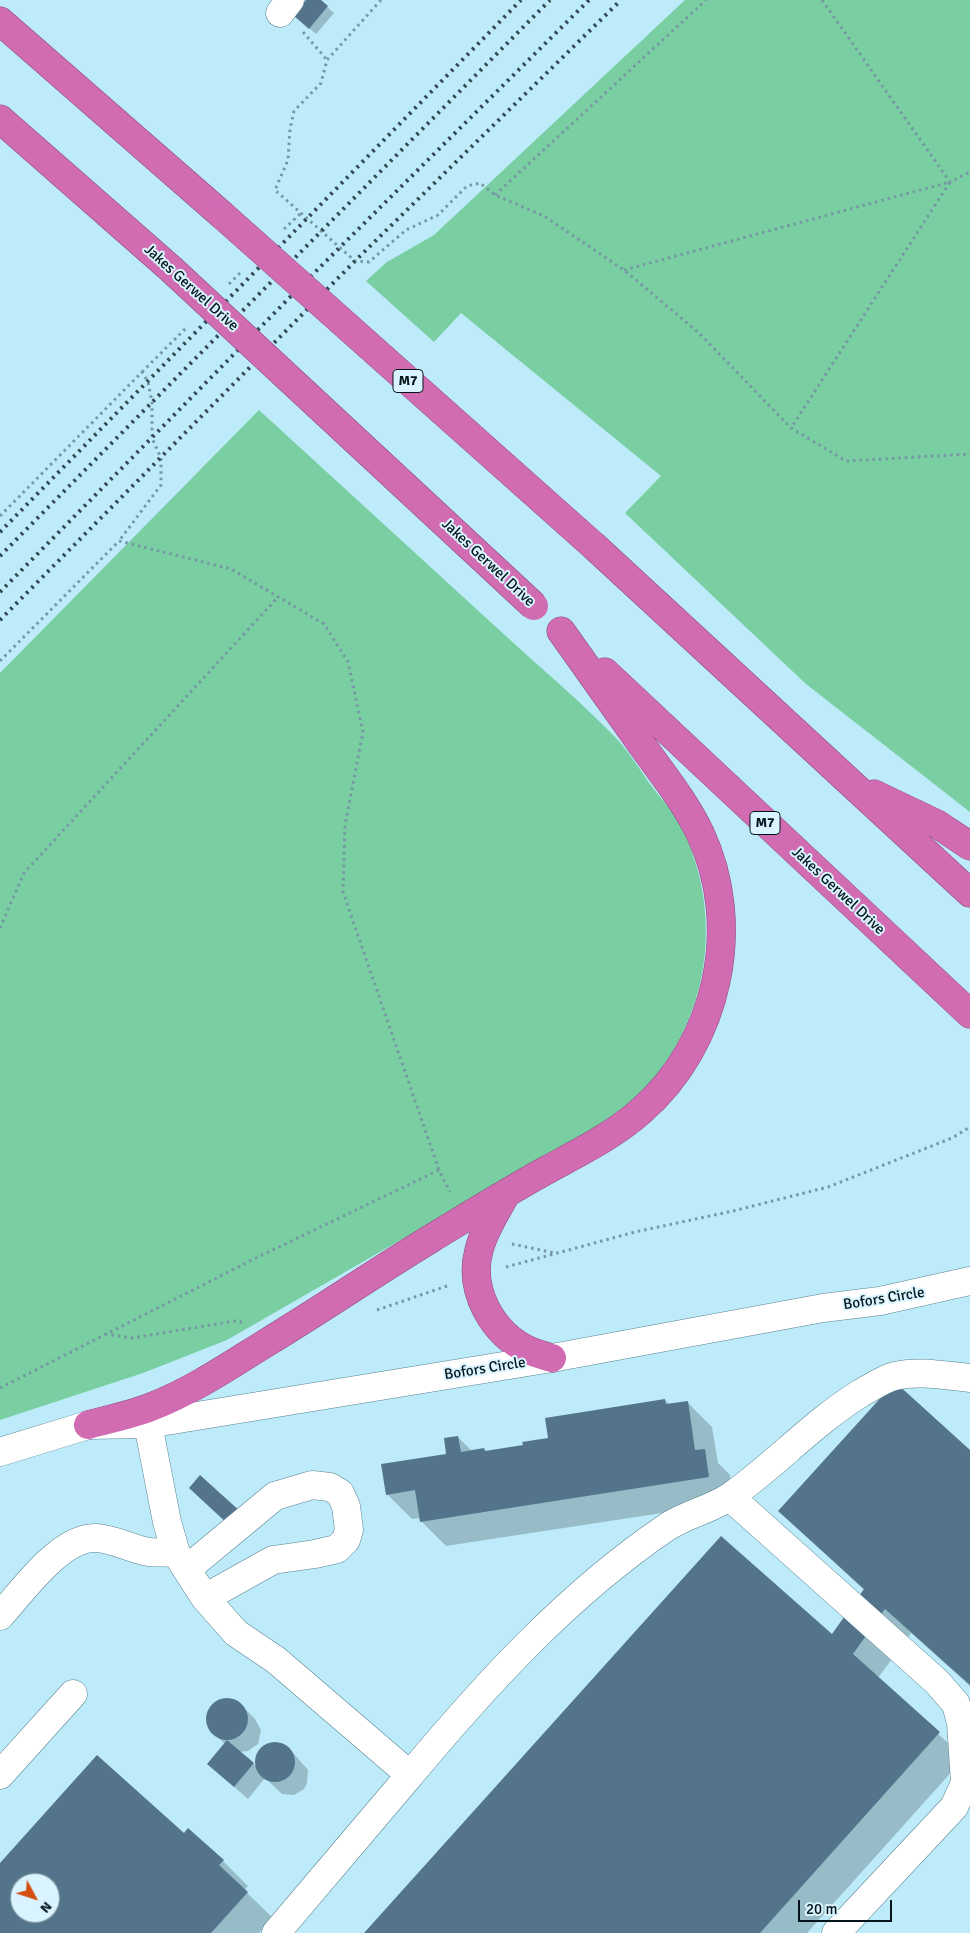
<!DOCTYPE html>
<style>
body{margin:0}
#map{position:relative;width:970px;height:1933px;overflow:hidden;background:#bdebfa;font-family:Signika,sans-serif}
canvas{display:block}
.north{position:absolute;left:10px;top:1873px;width:50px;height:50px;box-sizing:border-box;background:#d9f4fe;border:1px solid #849aa3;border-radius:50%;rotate:130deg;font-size:14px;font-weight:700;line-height:20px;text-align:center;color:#04141a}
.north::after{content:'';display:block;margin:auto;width:18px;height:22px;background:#d44e12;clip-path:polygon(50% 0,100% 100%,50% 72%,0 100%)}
.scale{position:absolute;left:798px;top:1900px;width:94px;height:22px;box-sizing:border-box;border:2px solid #04141a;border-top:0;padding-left:6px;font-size:15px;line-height:18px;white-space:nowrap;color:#04141a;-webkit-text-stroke:4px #d9f4fe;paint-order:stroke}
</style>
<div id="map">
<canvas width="970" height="1933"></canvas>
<div class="north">N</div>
<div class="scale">20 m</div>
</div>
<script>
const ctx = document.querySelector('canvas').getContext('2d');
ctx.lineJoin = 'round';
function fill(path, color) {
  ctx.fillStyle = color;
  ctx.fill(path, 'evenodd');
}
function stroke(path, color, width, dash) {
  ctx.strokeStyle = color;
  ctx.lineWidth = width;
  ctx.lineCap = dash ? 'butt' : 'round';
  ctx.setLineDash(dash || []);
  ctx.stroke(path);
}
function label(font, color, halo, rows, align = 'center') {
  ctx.font = font + ' Signika,sans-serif';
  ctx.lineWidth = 4;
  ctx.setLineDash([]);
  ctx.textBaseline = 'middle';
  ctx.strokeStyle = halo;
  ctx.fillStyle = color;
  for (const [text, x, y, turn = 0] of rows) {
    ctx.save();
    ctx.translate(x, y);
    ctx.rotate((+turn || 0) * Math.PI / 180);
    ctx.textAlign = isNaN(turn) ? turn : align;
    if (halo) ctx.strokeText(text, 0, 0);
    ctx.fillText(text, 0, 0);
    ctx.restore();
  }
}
const green = new Path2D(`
 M685,0H970V812L806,684L625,513L661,476L461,313L434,342L366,281L387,262L434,235Z
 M259,410C342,486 425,562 508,638C543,670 580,701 613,735C628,750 640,770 653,788C662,800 674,812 681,826C720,905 713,998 661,1069C642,1095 616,1114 590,1131L227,1340L143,1373L0,1420V673Z`);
const shadow = new Path2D(`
 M308,0H319L334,13L316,34L302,22Z
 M665,1400L670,1405L687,1402L712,1427L718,1463L730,1475L734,1502L446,1546L421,1521V1518L412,1519L387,1494L448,1455L458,1437L472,1451L484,1449L487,1452L524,1446Z
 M970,1452V1686L911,1633L878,1678L964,1758L807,1933H365L832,1636L864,1590L780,1511Z
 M230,1700L241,1705L255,1719L261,1730L258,1744L248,1751L239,1752L256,1766L258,1753L268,1744L275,1742L287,1746L308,1770L307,1783L304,1789L294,1795L282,1794L265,1778L248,1799L208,1764L225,1744L211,1730L208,1724L209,1713L217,1702Z
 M184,1835L223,1861L248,1886L244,1890L273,1918L259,1933H0V1865ZM20,1883H50V1913H20Z`);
const building = new Path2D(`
 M306,0H321L328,6L309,29L293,15Z
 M895,1382L970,1450V1685L885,1609L853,1654L940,1732L760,1933H364L721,1536L832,1634L864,1589L778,1511Z
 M665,1399L666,1404L688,1401L695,1450L705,1449L709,1477L420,1522L415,1490L386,1495L381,1464L446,1454L444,1438L458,1436L461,1452L484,1448L485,1451L523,1445L522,1442L548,1438L545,1418Z
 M200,1475L242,1513L230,1526L189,1488Z
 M206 1719a21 21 0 1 1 42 0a21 21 0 1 1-42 0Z
 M227,1740L254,1763L234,1787L207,1764Z
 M255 1762a20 20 0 1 1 40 0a20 20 0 1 1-40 0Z
 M97,1755L184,1833L188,1828L224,1860L219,1865L248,1892L211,1933H0V1863ZM20,1883H50V1913H20Z`);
const path = new Path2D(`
 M381,0L327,60L321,83L294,111L290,129L288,160L275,190L355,261L369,262L406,230L438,215L467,186L480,183L495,195L544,216L624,270L699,333L791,428L846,461L970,454
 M822,0L950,182L970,172
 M303,32L327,60
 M495,195L706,0
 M284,229L301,213
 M624,270L950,182L791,428
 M229,284L242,271
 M142,372L188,326
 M0,516L142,372L148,382L152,402V438L161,458V485L119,541
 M0,661L119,541L231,569L324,624L348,662L363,732L345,825L343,892L439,1170
 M0,928L24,873L278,597
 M512,1244L555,1253
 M506,1267L635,1232L733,1211L828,1187L952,1138L970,1127
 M377,1310L447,1286
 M105,1334L132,1338L235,1321L242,1322
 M0,1388L256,1258L439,1170L450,1192`);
const minor = new Path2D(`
 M280,13L290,0
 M148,1424L167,1522L176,1553L205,1598L236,1633L276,1660L410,1775C486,1684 568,1594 667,1527C687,1514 712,1509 731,1496C776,1464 814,1422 861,1393C872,1387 883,1379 895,1376C918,1370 947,1376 970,1378
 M0,1452L88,1425L148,1424L552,1358L823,1308L880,1301L970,1281
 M730,1497L937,1682L956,1704L961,1723L965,1783L954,1807L836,1933
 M187,1569L275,1496L312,1485L330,1487L340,1493L346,1506L349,1530L346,1540L337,1549L315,1554L273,1560L205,1598
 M0,1616C22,1592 61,1536 96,1538C115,1539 131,1549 149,1552C158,1553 167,1552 176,1553
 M0,1775L73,1694
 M276,1933L410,1775`);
const highway = new Path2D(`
 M0,21L221,214
 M0,119L171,269
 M595,547L970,893
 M605,672L970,1014
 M874,794L937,824L970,846
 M506,1194C496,1212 484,1230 479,1250C468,1290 492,1334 530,1351C537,1354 545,1356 552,1358
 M88,1425C109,1419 131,1415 151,1407C192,1391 229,1366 266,1343C322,1309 376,1272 432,1238C470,1215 507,1192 545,1171C578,1153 613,1136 641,1111C718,1044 744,926 700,833C685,802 664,776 644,748C616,709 589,670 561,631`);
const rail = new Path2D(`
 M0,532L521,0
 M0,556L550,0
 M0,592L298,289L589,0
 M0,620L355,261L621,0`);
const highwayBridge = new Path2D(`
 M221,214L595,547
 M171,269L534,606`);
const shields = [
 [408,381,30],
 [765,823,30]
];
const shieldNames = [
 ["M7",408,381],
 ["M7",765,823]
];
const streetNames = [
 ["Jakes Gerwel Drive",191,288,42],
 ["Jakes Gerwel Drive",488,563,43],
 ["Jakes Gerwel Drive",838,891,43],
 ["Bofors Circle",884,1299,-9],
 ["Bofors Circle",485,1369,-9]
];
fill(green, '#79cea2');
fill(shadow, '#0003');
fill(building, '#54748b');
stroke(minor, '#588391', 29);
stroke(highway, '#894d7d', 29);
stroke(path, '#7698a4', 3, [2.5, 4]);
stroke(minor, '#fff', 28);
stroke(highway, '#d16bb2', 28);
stroke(rail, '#324951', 4, [2.5, 5]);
stroke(highwayBridge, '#894d7d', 29, []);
stroke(highwayBridge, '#d16bb2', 28);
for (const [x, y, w] of shields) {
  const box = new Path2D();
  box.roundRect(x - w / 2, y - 11.5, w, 23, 4);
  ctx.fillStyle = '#d9f4fe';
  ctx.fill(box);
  stroke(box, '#04141a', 1);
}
label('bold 14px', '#04141a', null, shieldNames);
label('15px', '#04141a', '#d9f4fe', streetNames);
</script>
